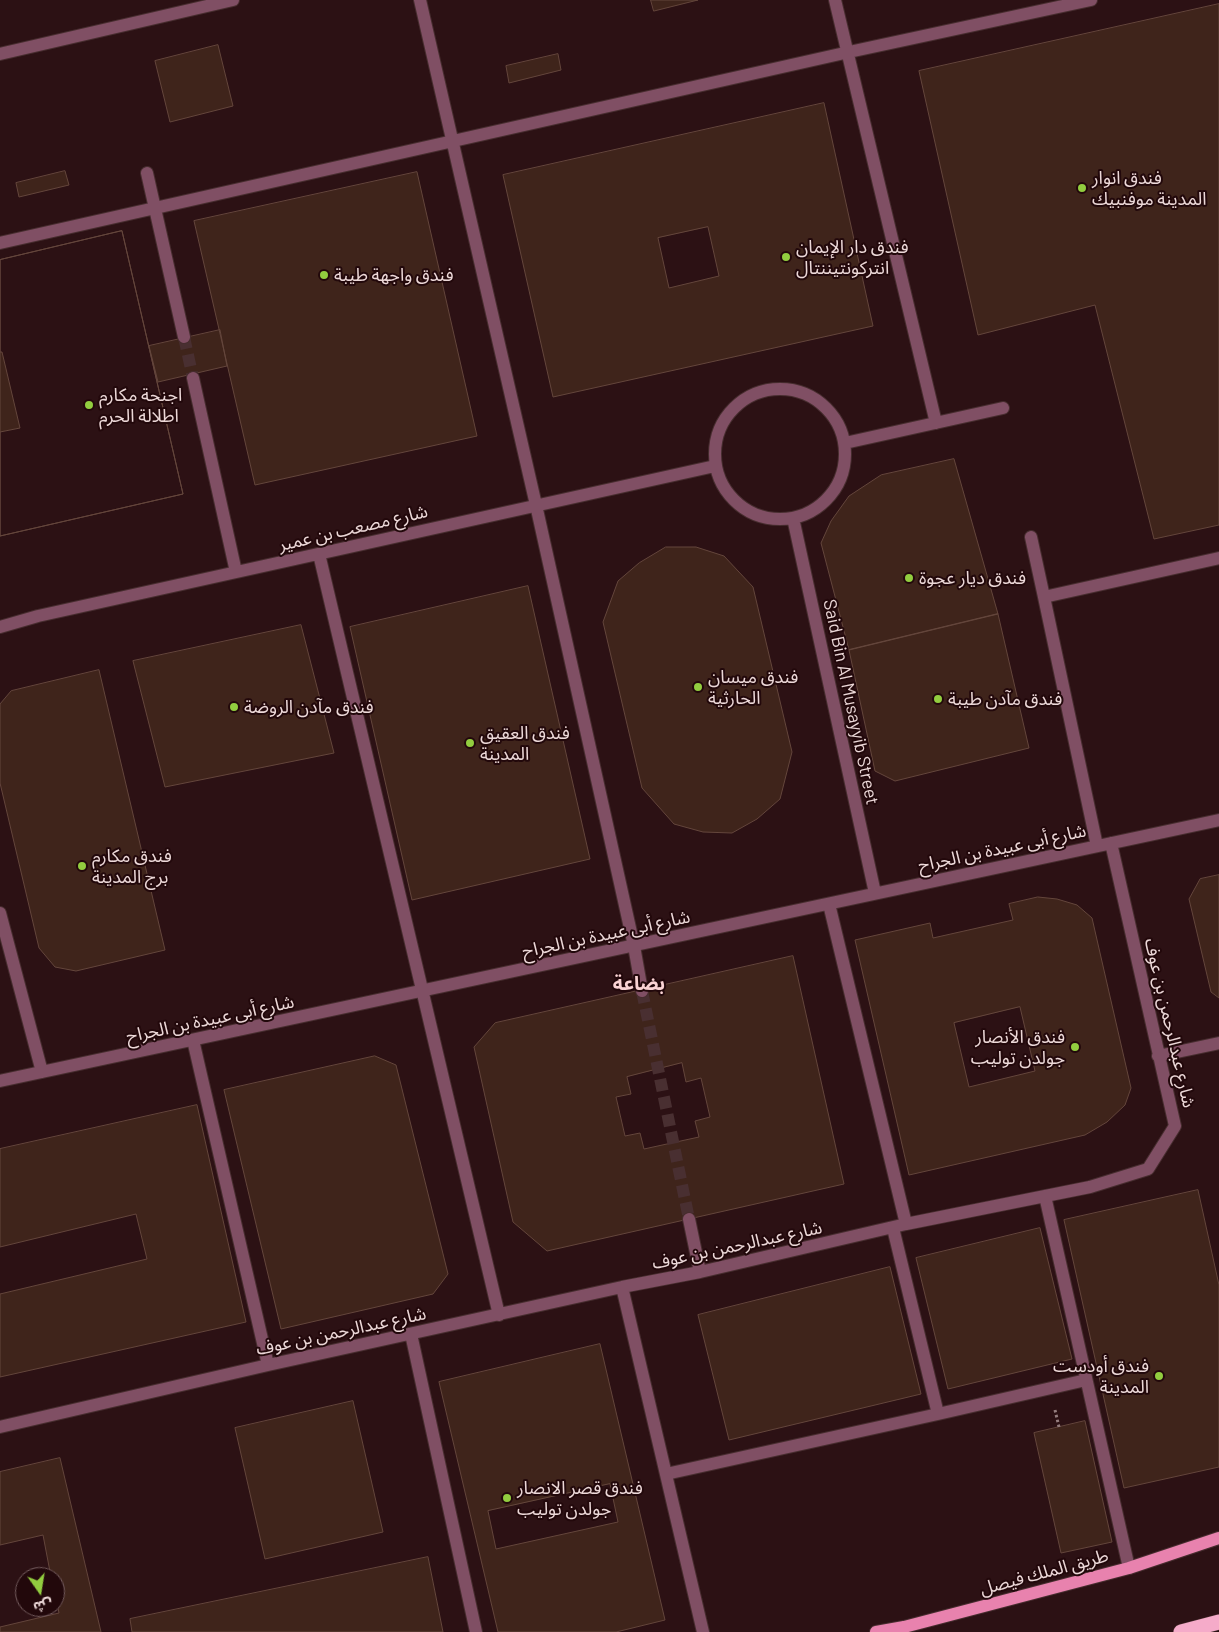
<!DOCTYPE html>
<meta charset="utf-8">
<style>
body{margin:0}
#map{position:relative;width:1219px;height:1632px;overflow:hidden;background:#2c1114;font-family:Barlow,"Noto Sans Arabic",sans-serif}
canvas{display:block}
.north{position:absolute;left:15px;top:1567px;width:50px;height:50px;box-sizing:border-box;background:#22080b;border:1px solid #735b5d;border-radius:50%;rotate:167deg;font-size:14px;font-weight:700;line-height:20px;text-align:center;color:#ecd8d8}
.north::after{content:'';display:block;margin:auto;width:18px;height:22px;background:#92cd3f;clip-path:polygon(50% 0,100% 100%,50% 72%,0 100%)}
</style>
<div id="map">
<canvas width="1219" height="1632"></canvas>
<div class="north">ش</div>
</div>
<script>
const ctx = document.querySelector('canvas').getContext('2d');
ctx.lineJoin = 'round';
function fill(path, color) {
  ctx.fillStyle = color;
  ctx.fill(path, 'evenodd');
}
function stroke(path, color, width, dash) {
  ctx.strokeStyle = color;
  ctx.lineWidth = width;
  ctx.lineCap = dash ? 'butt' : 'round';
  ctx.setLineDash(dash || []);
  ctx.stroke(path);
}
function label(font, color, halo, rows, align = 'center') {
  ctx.font = font + ' Barlow,"Noto Sans Arabic",sans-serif';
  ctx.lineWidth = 4;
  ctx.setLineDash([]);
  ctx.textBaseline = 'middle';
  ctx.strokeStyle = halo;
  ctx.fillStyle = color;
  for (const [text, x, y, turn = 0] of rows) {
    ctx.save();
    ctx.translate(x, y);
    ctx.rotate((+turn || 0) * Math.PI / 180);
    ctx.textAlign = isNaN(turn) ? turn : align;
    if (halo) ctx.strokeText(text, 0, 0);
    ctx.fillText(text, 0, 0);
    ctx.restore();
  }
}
const building = new Path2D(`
 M651,0H698L654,11Z
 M1219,4V525L1154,539L1095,305L978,335L919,71Z
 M218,45L233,106L170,122L155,61Z
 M558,54L561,70L509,83L506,66Z
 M824,103L873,326L553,397L503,175ZM708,227L719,276L669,288L658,238Z
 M65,171L69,185L19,197L16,183Z
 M417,172L477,436L255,485L194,221Z
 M122,231L183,494L0,536V432L20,428L2,352H0V260Z
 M122,231L183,494L0,536V260Z
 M220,330L227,366L158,382L149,346Z
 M954,459L998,614L849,650L821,543L831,521L849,496L881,475Z
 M666,547H696L724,556L753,587L792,752L780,799L757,819L732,833L703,832L674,824L642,788L603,622L618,581L639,563Z
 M528,586L590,859L412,900L350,627Z
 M998,614L1029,748L895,781L875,771L849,650Z
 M301,625L334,753L165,787L133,661Z
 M99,670L165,950L76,971L55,967L39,948L0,783V704L11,691Z
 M1219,875V998L1211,992L1189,899L1200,879Z
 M1038,897L1057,899L1077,905L1092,918L1131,1088L1125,1105L1107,1122L1085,1135L909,1175L855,940L930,923L933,938L1013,920L1009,904ZM1020,1007L1035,1071L969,1087L954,1023Z
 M793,956L844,1184L547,1251L513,1222L474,1047L495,1023ZM682,1063L686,1082L701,1078L710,1117L695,1121L699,1137L644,1149L640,1133L625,1136L616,1097L631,1094L627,1077Z
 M375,1056L396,1065L448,1274L433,1294L281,1329L224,1090Z
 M197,1105L246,1322L0,1377V1294L147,1259L136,1214L0,1247V1149Z
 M1198,1190L1219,1285V1467L1124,1488L1064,1220Z
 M1040,1228L1072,1359L948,1389L916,1258Z
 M890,1267L921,1394L729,1440L698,1315Z
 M600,1344L665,1620L616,1632H498L439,1382ZM610,1484L618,1522L496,1549L488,1511Z
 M353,1401L383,1532L265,1559L235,1428Z
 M1085,1421L1112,1542L1061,1553L1034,1433Z
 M60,1458L101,1632H0V1627L59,1613L55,1594V1577H51L43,1535L0,1545V1472Z
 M428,1557L443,1632H132L130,1619Z`);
const minorTunnel = new Path2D(`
 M184,337L193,378
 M642,991L689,1219`);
const path = new Path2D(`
 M1055,1410L1059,1427`);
const minor = new Path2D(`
 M420,0L536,505L634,946L642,991
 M835,0L936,423
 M0,54L233,0
 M147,173L184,337
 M0,243L849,52L1091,0
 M193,378L236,572
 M715 454a65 65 0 1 1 130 0a65 65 0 1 1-130 0Z
 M845,443L1003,408
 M793,518L875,893
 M1031,537L1044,597L1219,558
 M319,554L499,1315
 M1044,597L1097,846
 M0,627L38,616L715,466
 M829,904L906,1224
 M0,913L42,1072
 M193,1040L268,1365
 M1158,1056L1219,1043
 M0,1081L1219,820
 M1045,1196L1129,1568
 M689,1219L700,1272
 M622,1287L703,1632
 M411,1334L476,1632
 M938,1414L1086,1380
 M0,1427L268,1365L622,1287L700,1272L906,1224L1090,1187L1148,1169L1175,1126L1111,843
 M666,1474L938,1414L893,1228`);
const major = new Path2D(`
 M876,1632L904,1627L1129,1568L1219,1538`);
const highway = new Path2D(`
 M1181,1632L1219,1622`);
const markers = [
 [1082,188,5,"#92cd3f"],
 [786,257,5,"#92cd3f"],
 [324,275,5,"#92cd3f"],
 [89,405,5,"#92cd3f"],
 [909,578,5,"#92cd3f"],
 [698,687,5,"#92cd3f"],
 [938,699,5,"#92cd3f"],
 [234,707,5,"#92cd3f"],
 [470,743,5,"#92cd3f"],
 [82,866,5,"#92cd3f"],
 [1075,1047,5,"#92cd3f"],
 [1159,1376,5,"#92cd3f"],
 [507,1498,5,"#92cd3f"]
];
const poiNames = [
 ["فندق انوار",1092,178],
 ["المدينة موفنبيك",1092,199],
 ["فندق دار الإيمان",796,247],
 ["انتركونتيننتال",796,268],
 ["فندق واجهة طيبة",334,275],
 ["اجنحة مكارم",99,395],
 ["اطلالة الحرم",99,416],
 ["فندق ديار عجوة",919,578],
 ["فندق ميسان",708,677],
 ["الحارثية",708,698],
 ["فندق مآدن طيبة",948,699],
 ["فندق مآدن الروضة",244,707],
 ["فندق العقيق",480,733],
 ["المدينة",480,754],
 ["فندق مكارم",92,856],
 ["برج المدينة",92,877],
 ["فندق الأنصار",1065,1037,"right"],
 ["جولدن توليب",1065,1058,"right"],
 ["فندق أودست",1149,1366,"right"],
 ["المدينة",1149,1387,"right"],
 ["فندق قصر الانصار",517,1488],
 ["جولدن توليب",517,1509]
];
const streetNames = [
 ["شارع مصعب بن عمير",353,528,-13],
 ["Said Bin Al Musayyib Street",851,702,78],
 ["شارع أبى عبيدة بن الجراح",1002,848,-12],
 ["شارع أبى عبيدة بن الجراح",606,934,-12],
 ["شارع أبى عبيدة بن الجراح",210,1019,-12],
 ["شارع عبدالرحمن بن عوف",1170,1023,77],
 ["شارع عبدالرحمن بن عوف",737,1245,-12],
 ["شارع عبدالرحمن بن عوف",341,1331,-12],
 ["طريق الملك فيصل",1044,1572,-15]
];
const neighbourhoodNames = [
 ["بضاعة",639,984]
];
fill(building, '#3f241b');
stroke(building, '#64463c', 1);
stroke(minorTunnel, '#492f31', 12, [12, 6]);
stroke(minor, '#472d2f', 14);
stroke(major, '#472d2f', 14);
stroke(highway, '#472d2f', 16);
stroke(path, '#957e7f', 3, [2.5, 2.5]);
stroke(minor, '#804f64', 12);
stroke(major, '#e882ae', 12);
stroke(highway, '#f5abc9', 15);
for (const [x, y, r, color] of markers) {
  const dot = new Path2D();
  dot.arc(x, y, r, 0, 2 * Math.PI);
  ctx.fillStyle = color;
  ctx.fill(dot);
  stroke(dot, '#22080b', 2);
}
label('18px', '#ecd8d8', '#22080b', poiNames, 'left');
label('18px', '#ecd8d8', '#22080b', streetNames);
label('bold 19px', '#fad3d4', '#22080b', neighbourhoodNames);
</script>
